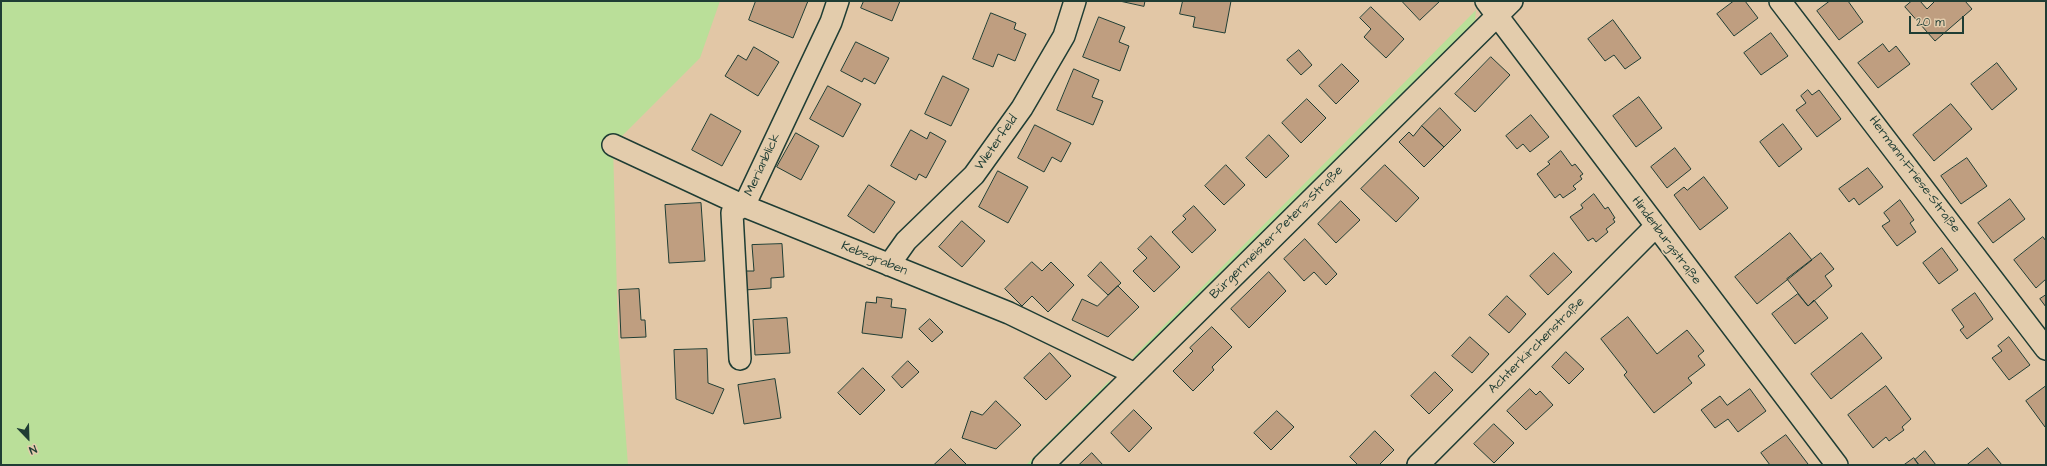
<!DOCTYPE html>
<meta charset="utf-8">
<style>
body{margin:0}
#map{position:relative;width:2047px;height:466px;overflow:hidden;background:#e2c7a6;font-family:"Architects Daughter",sans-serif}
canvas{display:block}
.frame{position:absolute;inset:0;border:2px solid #1f3d34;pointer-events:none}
.north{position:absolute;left:8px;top:418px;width:40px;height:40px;-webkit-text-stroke:3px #e3ccac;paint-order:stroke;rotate:157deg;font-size:11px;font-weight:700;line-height:16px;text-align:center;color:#1f3d34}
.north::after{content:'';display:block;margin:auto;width:14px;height:18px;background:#1f3d34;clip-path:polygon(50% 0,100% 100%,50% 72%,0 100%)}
.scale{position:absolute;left:1909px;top:16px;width:55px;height:18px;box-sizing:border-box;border:2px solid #1f3d34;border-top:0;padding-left:5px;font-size:12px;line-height:14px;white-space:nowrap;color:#1f3d34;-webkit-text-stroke:3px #e3ccac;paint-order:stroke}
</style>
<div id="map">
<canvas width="2047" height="466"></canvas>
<div class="frame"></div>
<div class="north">N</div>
<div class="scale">20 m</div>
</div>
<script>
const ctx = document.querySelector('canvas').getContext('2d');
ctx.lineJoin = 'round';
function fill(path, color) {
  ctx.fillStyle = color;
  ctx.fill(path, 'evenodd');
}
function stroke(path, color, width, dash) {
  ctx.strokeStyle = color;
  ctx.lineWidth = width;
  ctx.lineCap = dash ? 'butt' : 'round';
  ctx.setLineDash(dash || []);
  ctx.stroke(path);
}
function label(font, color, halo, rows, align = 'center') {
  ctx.font = font + ' "Architects Daughter",sans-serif';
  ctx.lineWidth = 3.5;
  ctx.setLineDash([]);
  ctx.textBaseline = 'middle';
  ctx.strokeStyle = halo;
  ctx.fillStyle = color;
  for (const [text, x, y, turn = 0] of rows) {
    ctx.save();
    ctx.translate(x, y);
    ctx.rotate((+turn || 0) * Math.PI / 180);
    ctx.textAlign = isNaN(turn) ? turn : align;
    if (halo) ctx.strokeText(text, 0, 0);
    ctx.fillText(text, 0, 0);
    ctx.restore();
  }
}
const green = new Path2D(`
 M1,1H720L700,58L613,145L618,332L628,465H1Z
 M1476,10L1475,21L1142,355L1132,358Z
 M1110,380L1107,391L1033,465H1026Z`);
const building = new Path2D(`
 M756,1H808L793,38L749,20Z
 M864,1H900L892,21L861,8Z
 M1120,1H1145L1144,6Z
 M1183,1H1231L1225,33L1193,27L1195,17L1180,14Z
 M1402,1H1440L1420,20Z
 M1734,1H1745L1758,18L1734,36L1717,14Z
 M1830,1H1848L1863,22L1839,40L1817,11Z
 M1912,1H1920L1927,9L1935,1H1965L1972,9L1935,41L1905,7Z
 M1371,7L1404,39L1386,58L1364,37L1371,29L1360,18Z
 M991,13L1016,23L1014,29L1026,34L1015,61L998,54L993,67L973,59Z
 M1099,17L1125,27L1119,42L1129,46L1120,71L1083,57Z
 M1613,20L1641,58L1625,69L1614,55L1605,61L1588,39Z
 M1771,33L1788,56L1761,75L1744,53Z
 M856,42L889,58L875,84L864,78L862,82L841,71Z
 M1883,44L1889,52L1896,46L1910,64L1878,88L1858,63Z
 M754,47L779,62L758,96L725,76L738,55L746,60Z
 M1299,50L1312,65L1301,75L1287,60Z
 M1491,57L1510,75L1475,112L1455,94Z
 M1997,63L2017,89L1992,110L1971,84Z
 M1342,64L1359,81L1336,104L1319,86Z
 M1074,69L1099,80L1092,97L1103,101L1093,125L1057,110Z
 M943,76L969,89L951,126L925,114Z
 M828,86L861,104L843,137L810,119Z
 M1808,90L1812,95L1819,90L1841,119L1817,137L1796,110L1806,103L1801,96Z
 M1639,97L1662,128L1636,147L1613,116Z
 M1307,99L1326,118L1301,143L1282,123Z
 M1951,104L1972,129L1934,161L1913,135Z
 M1440,108L1461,130L1444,147L1422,126Z
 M711,114L741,131L722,166L692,150Z
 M1531,115L1549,137L1530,152L1523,144L1517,149L1506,136Z
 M1783,124L1802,149L1779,167L1760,142Z
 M1035,125L1071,143L1061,162L1052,157L1044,172L1018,158Z
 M1422,126L1444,147L1424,167L1399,142L1409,132L1413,136Z
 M911,130L927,139L930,132L946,141L926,178L919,174L916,180L891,166Z
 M796,133L819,146L801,180L777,167Z
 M1269,135L1289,156L1266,178L1246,158Z
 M1675,148L1691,169L1667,188L1651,167Z
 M1561,151L1572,166L1575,164L1583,174L1580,176L1582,179L1573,186L1576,189L1563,198L1560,194L1555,198L1537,174L1550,164L1548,162Z
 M1967,158L1987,186L1961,204L1941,176Z
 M1226,165L1245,185L1224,205L1205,186Z
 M1385,165L1419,198L1396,222L1361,189Z
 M1868,168L1883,187L1859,205L1854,198L1849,202L1839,189Z
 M998,171L1028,187L1008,223L979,207Z
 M1704,177L1728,208L1700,230L1674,195L1684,187L1687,190Z
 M869,185L895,202L874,233L848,216Z
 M1594,194L1605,209L1608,207L1615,218L1613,219L1615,222L1606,229L1608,232L1596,242L1593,238L1588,241L1570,217L1583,208L1581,205Z
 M2010,199L2025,219L1993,243L1978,223Z
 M1900,200L1914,220L1910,223L1916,232L1897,246L1882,226L1890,221L1884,213Z
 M1341,201L1360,220L1336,243L1318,224Z
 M701,203L705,261L669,263L665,205Z
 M1194,206L1216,230L1192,253L1172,232L1186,219L1183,216Z
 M962,221L985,241L962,267L939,247Z
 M1790,233L1812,260L1757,304L1735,277Z
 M1151,236L1180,267L1154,292L1133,271L1147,258L1138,249Z
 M2043,237L2046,241V279L2036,288L2014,260Z
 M1305,239L1337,274L1326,285L1314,272L1304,281L1284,259Z
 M782,244L784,277L771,278V288L745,290L744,271H754L752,245Z
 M1942,248L1958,270L1939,284L1923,263Z
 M1554,253L1572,272L1548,295L1530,276Z
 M1821,253L1834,269L1825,276L1832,286L1808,306L1787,279Z
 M1032,262L1042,271L1051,262L1074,285L1048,312L1032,296L1022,306L1005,289Z
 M1101,262L1121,283L1108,295L1088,276Z
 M1269,272L1286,291L1249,328L1231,309Z
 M1118,286L1139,307L1108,337L1072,320L1082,299L1097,306Z
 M639,289L641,320H645L646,337L621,338L619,290Z
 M1975,293L1993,319L1967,339L1960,330L1964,327L1952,310Z
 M1798,294L1808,306L1814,300L1828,318L1795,344L1772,314Z
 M2046,295V307L2040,299Z
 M1507,296L1526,314L1509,333L1489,315Z
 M877,297L892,299L891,307L906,309L902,338L862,333L866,302L876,303Z
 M1628,317L1657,354L1687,330L1704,351L1698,356L1705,365L1688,378L1692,383L1654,413L1624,375L1627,372L1601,339Z
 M787,318L790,353L755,355L753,320Z
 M930,319L943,332L932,342L919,329Z
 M1212,327L1232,347L1212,367L1214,370L1193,391L1173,371L1193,351L1190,348Z
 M1862,333L1882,358L1831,399L1811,374Z
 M1470,337L1489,354L1472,373L1452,356Z
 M2009,337L2030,365L2009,380L1992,358L2002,351L1998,346Z
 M707,349L708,383L724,389L713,414L676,399L674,350Z
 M1566,352L1584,369L1569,384L1552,367Z
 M1050,353L1071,376L1046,400L1024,378Z
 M908,361L919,372L902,388L892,377Z
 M863,368L885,390L860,415L838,393Z
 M1435,372L1453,390L1429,414L1411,396Z
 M775,379L781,418L744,424L738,385Z
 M1886,386L1911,419L1902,427L1904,430L1889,441L1886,437L1873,448L1848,415Z
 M2046,386V426L2045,427L2026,401Z
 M1530,389L1536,395L1540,391L1553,405L1526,430L1507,411Z
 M1750,389L1766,411L1738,432L1728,419L1715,428L1701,410L1720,396L1727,405Z
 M996,401L1021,425L996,449L962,438L971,411L982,415Z
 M1134,410L1152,428L1129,452L1111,433Z
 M1277,411L1294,427L1271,450L1254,433Z
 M1494,424L1514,443L1494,463L1474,444Z
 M1375,431L1394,450L1379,465H1358L1350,457Z
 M1786,435L1808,464L1806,465H1770L1761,453Z
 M1988,448L2002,465H1967Z
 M951,449L967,465H934Z
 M1925,451L1936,465H1919L1915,460Z
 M1092,453L1103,465H1079Z
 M1914,458L1919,465H1904Z`);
const minor = new Path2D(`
 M1486,1L1837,465
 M1780,1L2046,349
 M613,145L744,206L1009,313L1135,374
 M889,265L906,241L974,175L1022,108L1064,36L1075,1
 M740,359L732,213L744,206L831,22L838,1
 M1043,465L1512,1
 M1418,465L1655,227`);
const streetNames = [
 ["Wieterfeld",997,143,-55],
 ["Merianblick",763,165,-65],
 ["Hermann-Friese-Straße",1914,175,53],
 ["Bürgermeister-Peters-Straße",1277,233,-45],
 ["Hindenburgstraße",1666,241,53],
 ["Kebsgraben",874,259,22],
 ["Achterkirchenstraße",1537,346,-45]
];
fill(green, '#badf99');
fill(building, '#bf9e80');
stroke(building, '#1f3d34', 1);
stroke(minor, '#1f3d34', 24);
stroke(minor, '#e3ccac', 21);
label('13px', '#1f3d34', '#e3ccac', streetNames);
</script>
